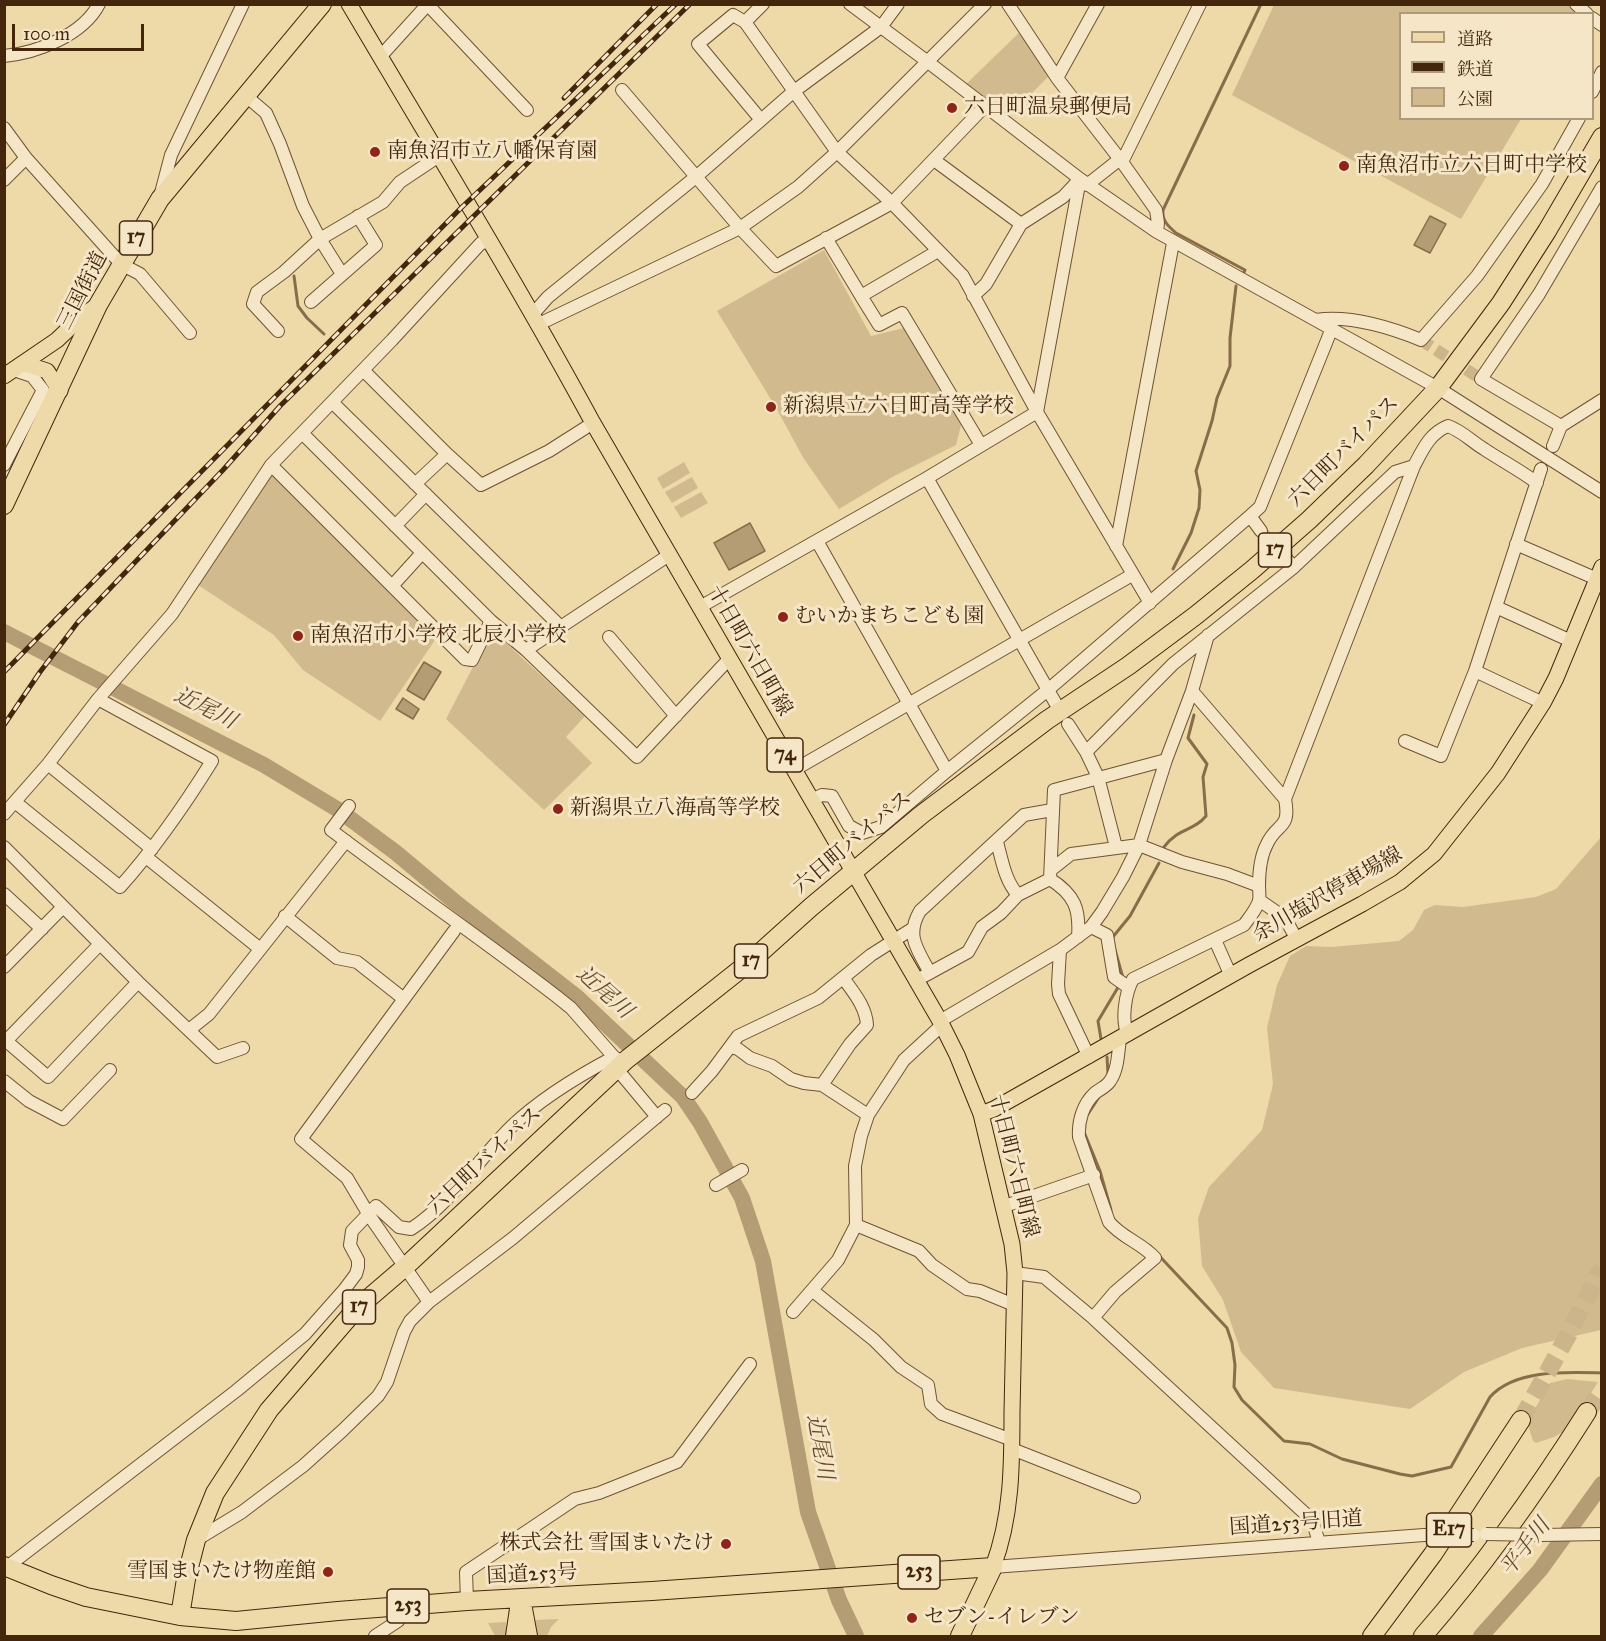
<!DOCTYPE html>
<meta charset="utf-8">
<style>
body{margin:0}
#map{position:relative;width:1606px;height:1641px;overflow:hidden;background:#eed9a9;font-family:"IM FELL Great Primer","Noto Serif JP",serif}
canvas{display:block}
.frame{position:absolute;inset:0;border:6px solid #44260c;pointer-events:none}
.legend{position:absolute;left:1399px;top:12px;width:195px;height:108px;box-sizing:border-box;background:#f4e6c7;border:2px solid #ae997c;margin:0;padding:8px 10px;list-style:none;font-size:18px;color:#44260c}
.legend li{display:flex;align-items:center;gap:12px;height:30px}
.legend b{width:30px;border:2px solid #ae997c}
.scale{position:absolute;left:12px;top:24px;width:132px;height:27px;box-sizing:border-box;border:3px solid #44260c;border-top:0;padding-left:8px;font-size:18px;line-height:21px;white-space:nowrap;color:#44260c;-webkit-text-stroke:4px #f4e6c7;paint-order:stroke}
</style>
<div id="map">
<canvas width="1606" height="1641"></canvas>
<div class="frame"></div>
<ul class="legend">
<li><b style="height:8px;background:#eed9a9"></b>道路</li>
<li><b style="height:8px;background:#44260c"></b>鉄道</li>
<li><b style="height:16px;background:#d1bb8e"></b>公園</li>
</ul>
<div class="scale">100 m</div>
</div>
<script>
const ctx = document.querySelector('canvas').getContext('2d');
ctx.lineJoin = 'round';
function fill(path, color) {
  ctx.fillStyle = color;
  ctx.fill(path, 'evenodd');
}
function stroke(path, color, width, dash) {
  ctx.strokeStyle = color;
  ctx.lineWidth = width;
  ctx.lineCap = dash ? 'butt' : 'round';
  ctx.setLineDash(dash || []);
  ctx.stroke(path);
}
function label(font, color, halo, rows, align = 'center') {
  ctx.font = font + ' "IM FELL Great Primer","Noto Serif JP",serif';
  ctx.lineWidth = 6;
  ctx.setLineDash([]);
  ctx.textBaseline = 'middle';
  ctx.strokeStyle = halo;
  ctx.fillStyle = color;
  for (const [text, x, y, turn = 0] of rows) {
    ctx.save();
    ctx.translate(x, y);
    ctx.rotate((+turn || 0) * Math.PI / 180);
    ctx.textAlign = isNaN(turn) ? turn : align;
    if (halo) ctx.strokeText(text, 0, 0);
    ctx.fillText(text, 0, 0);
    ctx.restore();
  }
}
const green = new Path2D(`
 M1568,4L1580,13L1400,14V118L1521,119L1461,219L1232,95L1274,5Z
 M1024,28L1053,72L1004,121L962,88Z
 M824,250L871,336L904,328L962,421L956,445L894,476L839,509L804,459L775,406L717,311Z
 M684,462L690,473L663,489L657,478Z
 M272,474L437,637L380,721L303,670L274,635L198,585Z
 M692,477L698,488L672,503L665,492Z
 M701,492L708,503L681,518L674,507Z
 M492,630L585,716L566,737L592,763L544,810L446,719Z
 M1601,837V1330L1522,1348L1464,1372L1410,1409L1274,1388L1241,1352L1223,1300L1202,1266L1198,1218L1209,1187L1262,1130L1273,1084L1267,1028L1277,985L1290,956L1306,946L1332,947L1399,941L1413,930L1424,910L1435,905L1463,907L1536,897L1556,889Z
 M1567,1379L1598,1382L1568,1429L1554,1437L1536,1443L1533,1441L1527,1422L1550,1383Z
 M559,1619L551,1627L547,1636H534V1620Z
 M506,1622L508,1636H495L488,1623Z`);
const water = new Path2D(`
 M1430,216L1446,224L1430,253L1414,245Z
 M750,523L765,551L729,570L714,543Z
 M424,662L441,672L424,700L407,690Z
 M403,698L419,709L413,719L396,709Z`);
const stream = new Path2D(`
 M1244,272L1245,270L1176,233C1168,226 1162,221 1163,210L1261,4
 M294,276L298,306L307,318L324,334
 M1173,569L1191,533L1199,508L1200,490L1196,471L1212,421L1217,398L1230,366V338L1236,286
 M1164,847C1179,827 1193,832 1206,816L1203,777L1207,764L1188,738L1194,715
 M1112,938L1130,916L1159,863
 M1115,950L1123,978
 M1101,1039L1098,1021L1120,984
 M1107,1057L1108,1074
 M1088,1114L1099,1097
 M1084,1132L1100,1171L1111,1210
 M1150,1246L1227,1328L1232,1343L1235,1365L1234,1387L1242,1400L1284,1441L1310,1444L1342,1459L1400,1474L1412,1476L1451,1467L1490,1397C1515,1369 1567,1372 1602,1373`);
const river = new Path2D(`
 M4,632L264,765L337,809L395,852L455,902L577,997L683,1097L700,1122L742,1198L763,1261L808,1512L839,1600L856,1636
 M1481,1636L1540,1570L1602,1484`);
const minorTunnel = new Path2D(`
 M1421,340L1481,379
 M1261,531L1280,552`);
const highwayTunnel = new Path2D(`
 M1587,1412L1602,1391
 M1521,1420L1567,1337L1602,1268`);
const minor = new Path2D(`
 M763,4L745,22L837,152L892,203L963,276L1037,412L1150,603
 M850,4L928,62L1080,179L1157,232L1438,388L1602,492
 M1008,4L1057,78L1122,162L1156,210L1158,223L1157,232
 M1576,4L1587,14
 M428,5L527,110
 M1592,18L1602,25
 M745,22L733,15L698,44L761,120
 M4,56C37,53 83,35 99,4
 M380,57L428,4
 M1057,78L1098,4
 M622,90L740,228L776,266L892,203L985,106
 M1592,92L1602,72
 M246,96L266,113L280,144L303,206L320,239L342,274
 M4,128L26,158L121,264L140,274L190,333
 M934,160L1021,224
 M1122,162L1200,4
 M4,180L26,158
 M1087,185L1120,159
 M161,193L171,155L243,4
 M826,238L861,296L938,251
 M861,296L879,325L902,313L981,445
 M973,296L986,284L1021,224L1063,197L1079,180
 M311,302L376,245L358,216
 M533,314L548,297L697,176L793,92L881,27L898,4
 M1316,320C1350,315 1389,327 1421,340L1477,276L1542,184L1579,118
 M539,324L740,228L798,187L837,152L985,4
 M278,331L253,304L257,292L284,272L320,239L383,202L400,182L439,156
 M363,370L447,454L481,485L549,451L593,423
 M332,402L561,627
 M1561,426L1481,379L1539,294L1602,187
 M302,433L491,621
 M1553,446L1561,426L1602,400
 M4,465L43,390L32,376L14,370
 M271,465L465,659L472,660L491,621L526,650L637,757L730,658
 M1541,469L1475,671L1543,703
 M927,478L1056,704
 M415,484L447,454
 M1250,516L1261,531
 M395,526L426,494
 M817,541L947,771
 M1516,544L1597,579
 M1116,546L1173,243
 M1280,552L1294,567
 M393,585L422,553
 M700,607L927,478L1037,412L1080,179
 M1496,607L1571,641
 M609,637L676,716
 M526,650L669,555
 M1068,724L1086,752L1098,777L1116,847
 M1405,741L1441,756L1475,671
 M1086,752L1173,664L1294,567L1395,472L1414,466
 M48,764L152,849
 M794,770L1132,575
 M1285,799L1414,466C1423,449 1430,433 1448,426C1462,431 1471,441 1484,449C1502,461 1520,470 1537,483
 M811,800L822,795L832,796L849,826L862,833L881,827L947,771L1049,689L1250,516L1260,507L1332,328
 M15,802L120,887C155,848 184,806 212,761L98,699
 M349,806L331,830C405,886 482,939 556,996L571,1008L614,1057
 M4,814L48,764L98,699L172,614L271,465L392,340L481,243L489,242
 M997,842C1002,860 1005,881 1018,895L1050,879L1054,790L1166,760
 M4,847L138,982L48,1077L4,1039
 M146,857L259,948
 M1052,869L1071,854L1139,845L1182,862L1227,874L1259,886
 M1050,879C1075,895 1080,909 1078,937
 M4,894L42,929
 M1259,900L1285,918L1297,940
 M285,916L337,958L357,962L404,999
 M1091,927L1107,935L1114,977L1128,987
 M1215,940L1231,976
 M1060,950L1058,984L1059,994L1089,1057
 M4,967L63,907
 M930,973C918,950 905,936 920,911L1024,815L1052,810
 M924,976L968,952L982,927L1001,913L1018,895
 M138,982L217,1057L243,1048
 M940,1021L1060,950L1091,927L1102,912L1123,877L1139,845L1166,760L1192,691L1208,635
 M189,1030L209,1014L346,841
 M1128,1035C1121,1021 1125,993 1133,979L1244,925C1249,918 1256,910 1259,901C1260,896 1259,891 1259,886C1259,872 1260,857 1267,844C1277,822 1291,830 1285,799L1192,691
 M4,1043L100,944
 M730,1047L738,1049L750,1058L772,1066L791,1079L804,1083L822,1085L868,1115
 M617,1069L657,1117
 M4,1081L29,1101L63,1119L110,1070
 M822,1085L850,1044L867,1025C866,1007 854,993 844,979
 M692,1093L712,1071L738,1036L818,998L871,955L912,929
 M716,1185L742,1170
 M1002,1207L1094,1175
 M856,1225L919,1251L932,1265L967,1289L980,1291L1014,1305
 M1015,1273L1044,1277L1093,1318L1312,1520L1319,1542
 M813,1291L874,1340L901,1367L928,1385L931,1404L942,1414L1012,1440
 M429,1302L369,1215L347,1178L301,1139L454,931
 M793,1312L838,1260L856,1225L855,1166L861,1136L868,1115L904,1060L942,1025
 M1093,1318L1115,1292L1155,1258C1142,1243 1122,1238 1109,1222L1079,1137C1078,1121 1083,1104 1095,1093C1100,1089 1106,1087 1110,1081C1118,1070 1118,1053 1120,1039
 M1012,1449L1134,1497
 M1542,1535L1602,1534
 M196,1540L242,1512L303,1466L342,1431L378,1396L387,1382L404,1332L410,1321L429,1302L513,1238L665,1110
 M7,1567L236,1391L305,1334L344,1290L356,1274L358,1267V1260L350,1245L352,1231L376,1206L399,1227L411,1229C450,1204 479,1159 511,1127C541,1098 578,1076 614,1057L624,1063
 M993,1567L1424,1535
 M467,1601L466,1572L575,1499L599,1493L677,1462L750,1364
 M375,1636L398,1621L396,1607`);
const major = new Path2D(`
 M349,4C431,143 516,281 593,423L940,1021L957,1055L981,1114L1012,1244L1015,1273C1014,1319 1013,1366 1012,1412C1012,1465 1012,1516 993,1567
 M25,364L47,371L60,391
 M4,376L57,340L82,316L98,305
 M981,1114L994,1109L1249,965L1362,904L1400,882L1434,854L1498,773L1543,703L1556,678L1602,567`);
const highway = new Path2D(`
 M4,505L98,305L160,199L322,4
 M4,1566L51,1585L86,1597L180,1616L236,1621L338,1611L467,1601L652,1591L993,1567L960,1636
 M521,1598L528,1636
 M180,1616L186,1579L196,1540L215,1493L269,1410L356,1309L405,1267L626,1060L752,960L811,907L921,815L1047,720L1128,666L1195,616L1252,570L1309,520L1366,465L1438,388L1501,303L1547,231L1602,137
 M515,1636L519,1609
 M1372,1636L1433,1554L1521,1420
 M1423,1636C1484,1566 1537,1491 1587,1412`);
const rail = new Path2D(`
 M564,98L657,4
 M4,672L461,208L676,4
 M4,725L40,672L78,622L223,470L280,406L690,4`);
const minorBridge = new Path2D(`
 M1486,1534L1542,1535
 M1424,1535H1474`);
const markers = [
 [952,108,6,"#8f2418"],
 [375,152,6,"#8f2418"],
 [1344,166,6,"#8f2418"],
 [771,407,6,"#8f2418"],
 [783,617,6,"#8f2418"],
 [298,636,6,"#8f2418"],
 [558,809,6,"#8f2418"],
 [726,1544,6,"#8f2418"],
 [328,1572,6,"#8f2418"],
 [912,1618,6,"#8f2418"]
];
const shields = [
 [136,238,33],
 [1275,550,33],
 [785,755,36],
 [751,961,33],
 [359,1307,33],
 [1449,1530,45],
 [919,1572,42],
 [408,1606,42]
];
const shieldNames = [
 ["17",136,238],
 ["17",1275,550],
 ["74",785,755],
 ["17",751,961],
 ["17",359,1307],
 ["E17",1449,1530],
 ["253",919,1572],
 ["253",408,1606]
];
const poiNames = [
 ["六日町温泉郵便局",964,108],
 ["南魚沼市立八幡保育園",387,152],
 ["南魚沼市立六日町中学校",1356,166],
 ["新潟県立六日町高等学校",783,407],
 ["むいかまちこども園",795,617],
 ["南魚沼市小学校 北辰小学校",310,636],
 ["新潟県立八海高等学校",570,809],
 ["株式会社 雪国まいたけ",714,1544,"right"],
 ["雪国まいたけ物産館",316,1572,"right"],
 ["セブン-イレブン",924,1618]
];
const streetNames = [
 ["三国街道",83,291,-63],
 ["六日町バイパス",1344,452,-45],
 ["十日町六日町線",749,651,60],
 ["六日町バイパス",853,843,-40],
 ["余川塩沢停車場線",1328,895,-30],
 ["六日町バイパス",485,1161,-43],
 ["十日町六日町線",1013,1166,76],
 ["国道253号旧道",1296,1524,-4],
 ["国道253号",532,1575,-3]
];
const waterNames = [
 ["近尾川",205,709,27],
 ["近尾川",604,993,42],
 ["近尾川",819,1447,80],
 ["平手川",1526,1548,-52]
];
fill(green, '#d1bb8e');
fill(water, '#b49c74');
stroke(water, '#876d4a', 1.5);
stroke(stream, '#876d4a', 3);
stroke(river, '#b49c74', 16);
stroke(minorTunnel, '#ccb58a', 12, [12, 6]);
stroke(highwayTunnel, '#ccb58a', 18, [18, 9]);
stroke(minor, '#6e5333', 14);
stroke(major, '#44260c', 17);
stroke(highway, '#44260c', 20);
stroke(minor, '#f4e6c7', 12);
stroke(major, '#eed9a9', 15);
stroke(highway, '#eed9a9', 18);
stroke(rail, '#44260c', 5);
stroke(rail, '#f4e6c7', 3, [9]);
stroke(minorBridge, '#6e5333', 14, []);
stroke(minorBridge, '#f4e6c7', 12);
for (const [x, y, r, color] of markers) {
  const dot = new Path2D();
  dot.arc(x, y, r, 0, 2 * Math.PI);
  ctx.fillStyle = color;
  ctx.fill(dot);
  stroke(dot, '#f4e6c7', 2);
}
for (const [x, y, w] of shields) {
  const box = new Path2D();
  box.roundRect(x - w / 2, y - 17, w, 34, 4.5);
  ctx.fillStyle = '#f4e6c7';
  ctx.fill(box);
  stroke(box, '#44260c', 1.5);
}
label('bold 20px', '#44260c', null, shieldNames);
label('21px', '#44260c', '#f4e6c7', poiNames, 'left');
label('21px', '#44260c', '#f4e6c7', streetNames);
label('italic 22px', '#66492b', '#f4e6c7', waterNames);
</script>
